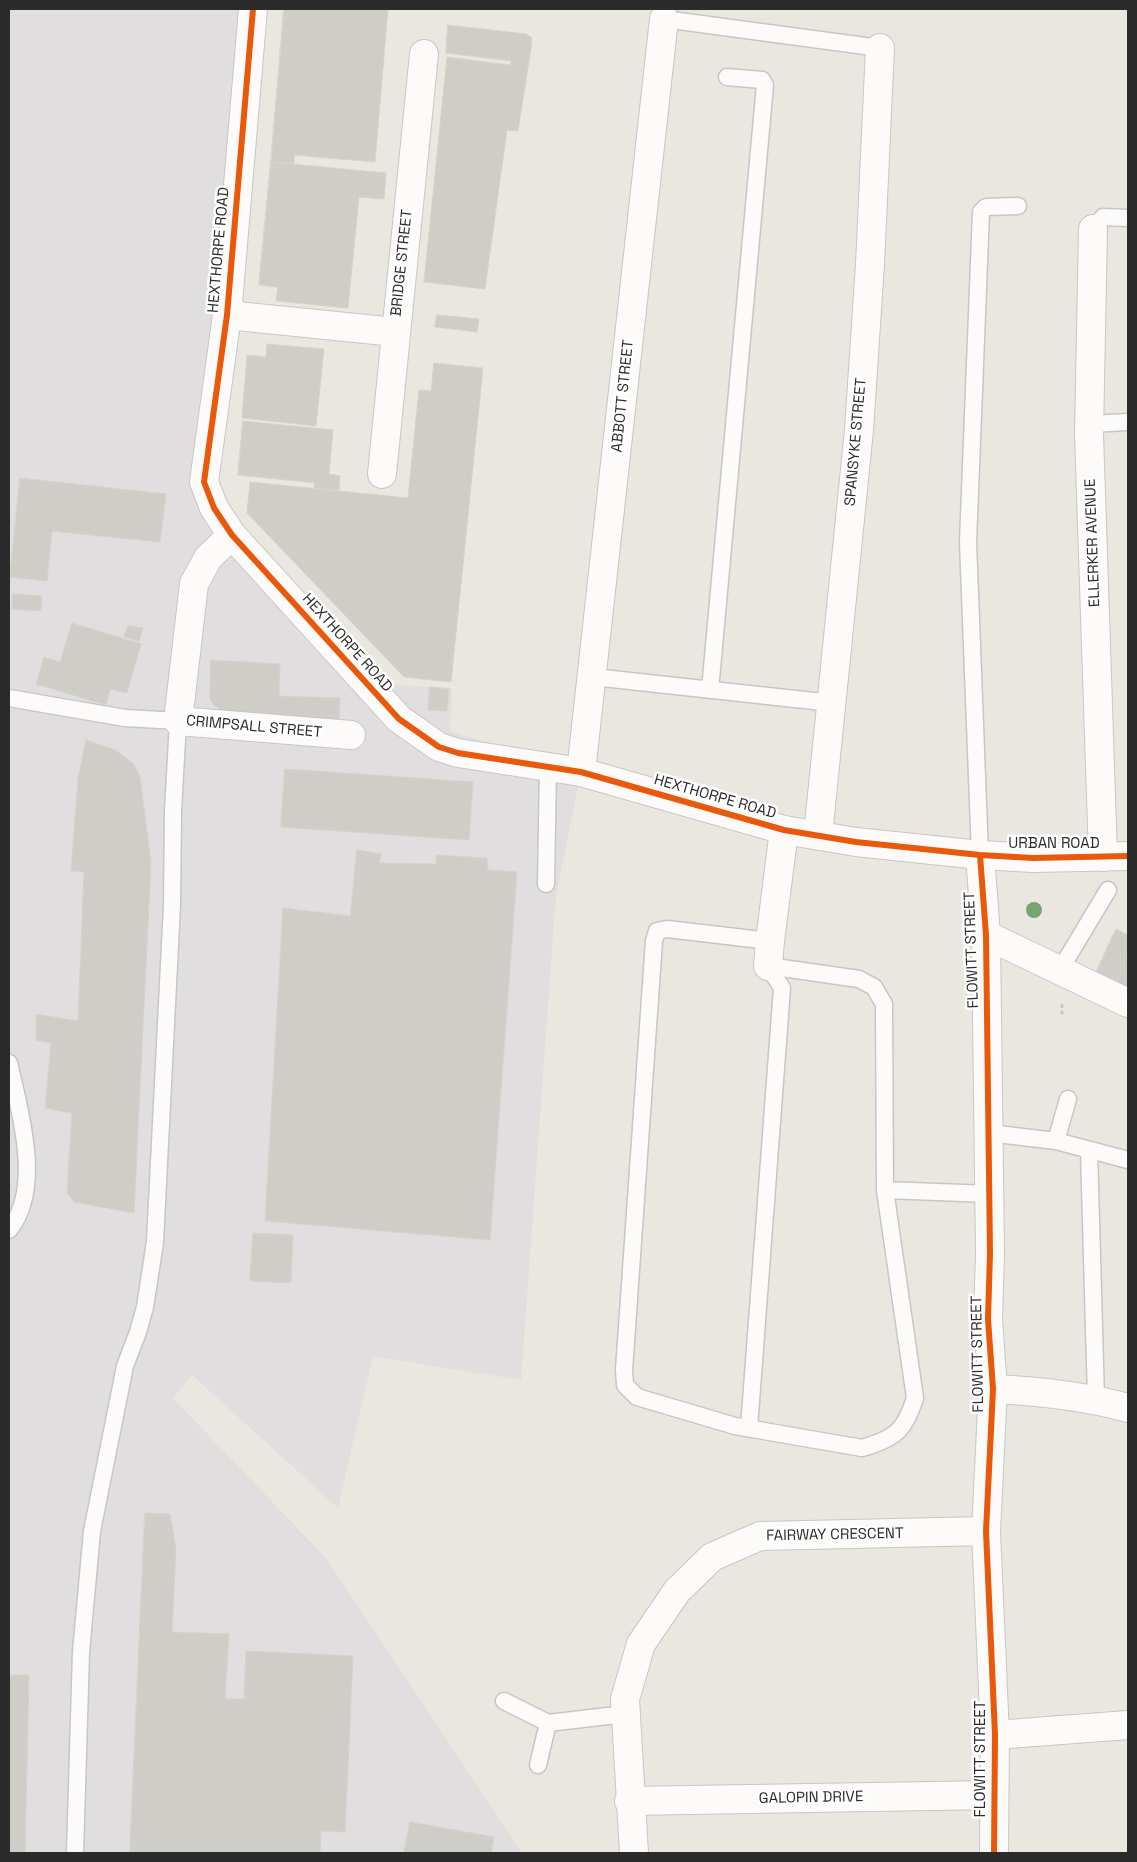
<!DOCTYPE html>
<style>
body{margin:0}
#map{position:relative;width:1137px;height:1862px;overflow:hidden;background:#eae7e0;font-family:"Space Grotesk",sans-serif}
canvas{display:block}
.frame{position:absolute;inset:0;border:10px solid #2b2b2b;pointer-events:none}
</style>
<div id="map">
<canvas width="1137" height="1862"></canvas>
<div class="frame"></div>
</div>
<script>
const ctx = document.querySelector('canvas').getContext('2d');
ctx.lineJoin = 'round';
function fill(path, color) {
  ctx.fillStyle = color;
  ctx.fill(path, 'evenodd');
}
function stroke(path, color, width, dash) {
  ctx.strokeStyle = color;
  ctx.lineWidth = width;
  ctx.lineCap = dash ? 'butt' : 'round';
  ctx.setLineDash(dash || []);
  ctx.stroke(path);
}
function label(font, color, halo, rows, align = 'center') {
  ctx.font = font + ' "Space Grotesk",sans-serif';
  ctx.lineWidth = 5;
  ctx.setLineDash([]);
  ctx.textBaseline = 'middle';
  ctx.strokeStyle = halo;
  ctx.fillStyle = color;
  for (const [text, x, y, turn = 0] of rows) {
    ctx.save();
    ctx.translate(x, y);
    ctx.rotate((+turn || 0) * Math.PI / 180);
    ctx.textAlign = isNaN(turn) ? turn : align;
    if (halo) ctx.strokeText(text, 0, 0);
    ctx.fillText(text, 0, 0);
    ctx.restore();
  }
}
const industrial = new Path2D(`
 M9,9H253L214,508L383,684L452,688L450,731L581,772L556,895L521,1380L373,1356L338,1508L192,1375L173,1398L326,1558L522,1853H9Z`);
const building = new Path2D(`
 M284,9H388L375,162L294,155V164L271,162Z
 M448,25L526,34L531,37L532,42L518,131L507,130L485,289L424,282L447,57L510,65L511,61L446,53Z
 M271,162L386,173L384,199L359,197L348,308L276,301L278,287L259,285Z
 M437,315L479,319L477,332L435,327Z
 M267,344L324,349L316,426L242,418L247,355L266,357Z
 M434,363L483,368L451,682L404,677L247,513L250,482L408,498L419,390L431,391Z
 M243,421L333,430L329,474L340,476L339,491L314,488L315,483L238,475Z
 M20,478L166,494L160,542L52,531L47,581L10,577Z
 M13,594L42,596L41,611L12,609Z
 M72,623L141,644L127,693L110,689L106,705L36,684L44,657L60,662Z
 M128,626L143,628L139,641L124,637Z
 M211,660L280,664L279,696L340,698L339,721L223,712L214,705L210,699Z
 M430,687L449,689L447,711L428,710Z
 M86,740L115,750L133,763L140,777L151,862L134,1213L74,1202L67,1192L72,1113L45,1108L51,1043L36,1040V1014L78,1021L84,872L71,871L78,779Z
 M285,769L473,782L469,840L281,827Z
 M357,850L381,854L379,863L436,864V855L487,858L488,870L517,872L490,1240L265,1221L283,908L350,916Z
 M1116,929L1128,935V955L1115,984L1095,975Z
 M1128,955V990L1115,984Z
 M253,1233L293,1235L291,1283L250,1281Z
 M145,1513L170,1514L176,1549L172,1632L229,1634L225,1699H244L246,1651L353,1656L345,1832L321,1831L320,1853H130Z
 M9,1675H29L25,1853H9Z
 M410,1822L494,1837L491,1853H404Z`);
const path = new Path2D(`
 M1062,1004V1015`);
const lane = new Path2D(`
 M664,19L880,48
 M1093,229L1103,217L1128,218
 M1090,424L1128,422
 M593,677L832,703
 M710,690L765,85L762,80L727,77
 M9,698L125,718L178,721L173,811L172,905L155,1242L145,1307L138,1332L125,1366L92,1531L81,1652L75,1853
 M980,855L968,542L981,212L986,207L1018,206
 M546,884L548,767
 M768,966L859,979L874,987L884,1004L885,1190L915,1398C905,1431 894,1439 862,1448L735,1426L637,1397L625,1385L624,1370L654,941L657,931L667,929L770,941
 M1060,970L1108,890
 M9,1063C20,1111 43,1189 9,1230
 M989,1133L1056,1141L1128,1160
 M1056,1141L1068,1099
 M1089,1150L1096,1399
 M885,1190L989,1194
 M749,1428L782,988L768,966
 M504,1701L548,1723L625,1714
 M538,1765L548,1723`);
const street = new Path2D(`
 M1093,229L1089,434L1103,857
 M227,315L395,332
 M382,474L424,54
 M232,535L208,558L194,584L178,721L351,735
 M581,772L664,19
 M818,835L859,430L870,264L880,48
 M986,935L1128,1003
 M768,966L770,941L784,830
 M993,1389L986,1531L995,1735L994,1853
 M995,1735L1128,1725
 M629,1801L993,1795
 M634,1853L625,1699L641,1644L677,1591L712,1557L760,1536L986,1531`);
const secondary = new Path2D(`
 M253,9L227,315L204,482L214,508L232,535L399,719L439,747L458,753L581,772L784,830L856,842L980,855L1033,858L1128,856
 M980,855L986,935L990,1253L988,1319L993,1389C1039,1391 1084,1396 1128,1408`);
const cycleway = new Path2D(`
 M253,9L227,315L204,482L214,508L232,535L399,719L439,747L458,753L581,772L784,830L856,842L980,855L1033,858L1128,856
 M980,855L986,935L990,1253L988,1319L993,1389L986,1531L995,1735L994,1853`);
const trees = [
 [1034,910]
];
const streetNames = [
 ["HEXTHORPE ROAD",219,250,-85],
 ["BRIDGE STREET",402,263,-84],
 ["ABBOTT STREET",623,396,-84],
 ["SPANSYKE STREET",856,442,-85],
 ["ELLERKER AVENUE",1093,543,-92],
 ["HEXTHORPE ROAD",347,643,48],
 ["CRIMPSALL STREET",254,727,5],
 ["HEXTHORPE ROAD",715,797,16],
 ["URBAN ROAD",1054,844],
 ["FLOWITT STREET",972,950,-92],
 ["FLOWITT STREET",978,1354,-91],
 ["FAIRWAY CRESCENT",835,1535,-1],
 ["FLOWITT STREET",981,1759,-90],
 ["GALOPIN DRIVE",811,1798,-1]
];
fill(industrial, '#e1dedf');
fill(building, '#cfcdc7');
stroke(building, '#d5d3cc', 1);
stroke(lane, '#c7c6c6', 19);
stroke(street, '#c7c6c6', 30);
stroke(secondary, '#c7c6c6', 30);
stroke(path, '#cac9c8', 3, [4, 2.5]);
stroke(lane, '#fcfbfa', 16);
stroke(street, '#fcfbfa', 28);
stroke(secondary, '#fcfbfa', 28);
stroke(cycleway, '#e8590c', 6);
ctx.fillStyle = '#78a471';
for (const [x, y] of trees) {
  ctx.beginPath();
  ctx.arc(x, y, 8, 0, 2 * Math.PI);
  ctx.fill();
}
label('15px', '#2b2b2b', '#fff', streetNames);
</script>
